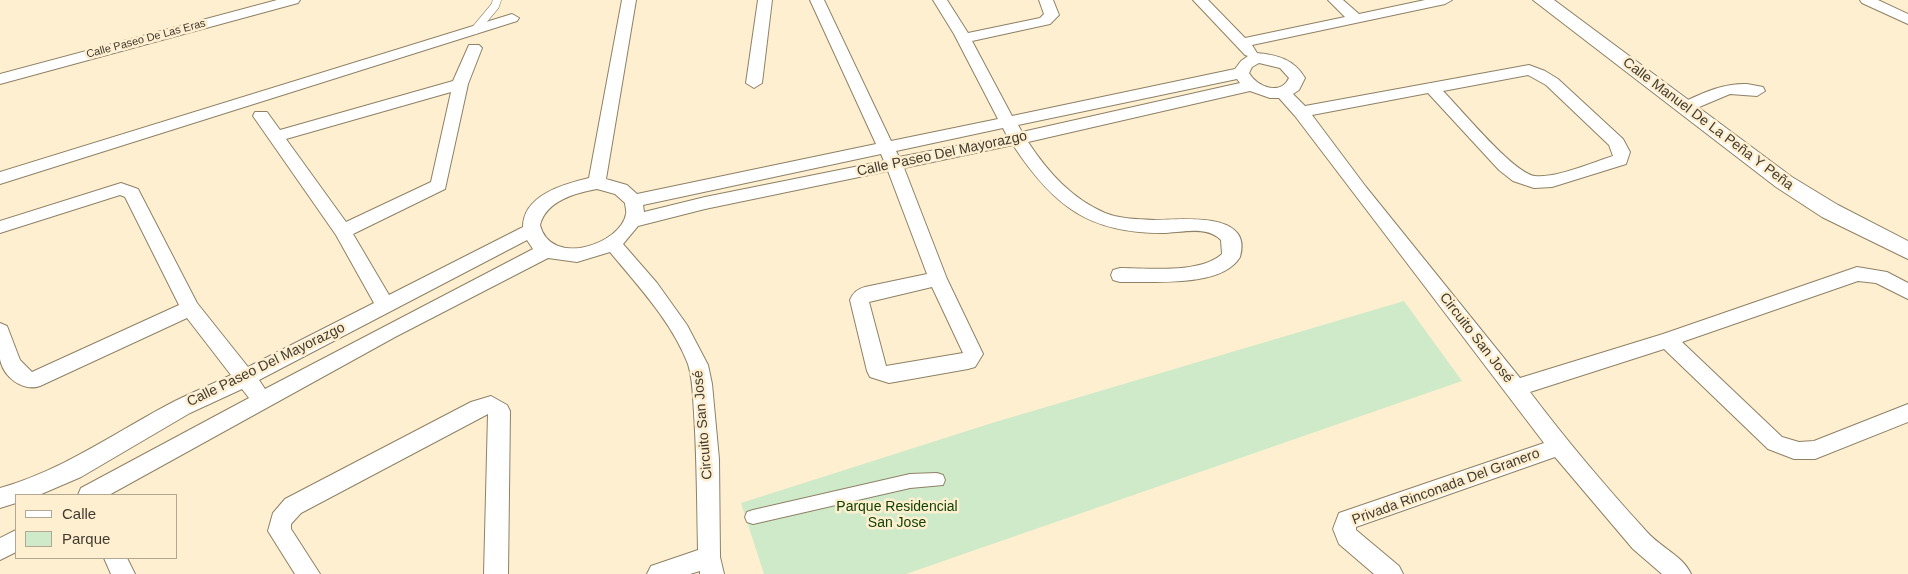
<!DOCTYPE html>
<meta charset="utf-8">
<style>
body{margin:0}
#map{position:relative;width:1908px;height:574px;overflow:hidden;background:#feefd1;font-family:Arial,sans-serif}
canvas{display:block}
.legend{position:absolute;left:15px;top:494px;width:162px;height:65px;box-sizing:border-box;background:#feefd1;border:1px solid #b2a790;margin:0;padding:6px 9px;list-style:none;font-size:15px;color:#413b2f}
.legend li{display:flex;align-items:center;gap:10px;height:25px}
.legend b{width:25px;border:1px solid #b2a790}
</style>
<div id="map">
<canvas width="1908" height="574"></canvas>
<ul class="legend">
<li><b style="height:6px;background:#fff"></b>Calle</li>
<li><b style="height:14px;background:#cfeac8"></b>Parque</li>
</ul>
</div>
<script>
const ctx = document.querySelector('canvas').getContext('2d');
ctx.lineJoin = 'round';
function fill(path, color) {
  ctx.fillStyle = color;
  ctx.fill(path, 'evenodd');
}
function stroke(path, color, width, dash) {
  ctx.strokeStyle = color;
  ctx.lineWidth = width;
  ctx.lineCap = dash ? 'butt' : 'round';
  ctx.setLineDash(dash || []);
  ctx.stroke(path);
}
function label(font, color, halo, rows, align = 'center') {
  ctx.font = font + ' Arial,sans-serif';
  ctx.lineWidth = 5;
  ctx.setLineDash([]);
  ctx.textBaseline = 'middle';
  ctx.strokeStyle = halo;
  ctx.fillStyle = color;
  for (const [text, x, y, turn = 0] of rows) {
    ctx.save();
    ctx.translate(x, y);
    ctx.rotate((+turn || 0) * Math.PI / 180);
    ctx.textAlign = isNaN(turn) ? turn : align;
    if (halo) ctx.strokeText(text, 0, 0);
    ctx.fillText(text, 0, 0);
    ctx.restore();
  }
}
const green = new Path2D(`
 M1404,301L1462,381L906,574H764L741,503L992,423Z`);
const service = new Path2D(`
 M475,30L495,6L497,0`);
const pedestrian = new Path2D(`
 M937,473L943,475L945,480L943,485L910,488L753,524L747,522L745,517L747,512L753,510L910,474Z`);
const minor = new Path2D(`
 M277,0H300L298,3L0,84V74Z
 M622,0H636L606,179L627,185L637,194L876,144L810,0H824L891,141L998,119L954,34L933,0H947L968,33L1040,18L1044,14L1039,0H1053L1059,15L1050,24L972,41L1012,116L1235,69L1241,61L1248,56L1245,55L1193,0H1208L1245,38L1345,17L1328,0H1343L1359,14L1425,0H1452L1445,4L1252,45L1257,53C1277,55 1294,59 1305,78L1299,90L1293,94L1305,106L1529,65L1545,71L1558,79L1623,139L1630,152L1626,164L1552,187L1534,188L1513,181L1499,170L1428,93L1312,115L1366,187L1520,378L1663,334L1857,267L1887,272L1908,283V299L1876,283L1858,281L1682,342L1782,437L1799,442L1814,441L1908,404V422L1815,459H1794L1768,449L1664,349L1530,392C1567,441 1606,487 1647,532C1660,547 1683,556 1691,574H1662L1633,549L1555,457L1356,527V530L1399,566L1403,574H1374L1339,544L1333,529L1339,513L1544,443L1295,116L1279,98H1270L1250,91L1028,142C1048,172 1071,198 1105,213C1120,219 1138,219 1154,220C1178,220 1254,210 1240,257C1222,288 1152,281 1120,282L1113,280L1111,275L1113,270L1120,268C1149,268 1200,274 1222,254L1221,240C1207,226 1184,232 1166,233C1090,234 1054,207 1013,145L904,168L947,279L983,354L975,367L968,369L889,383L870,377L867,371L850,300C853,293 857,289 865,287L927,274L888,171L705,209L638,226L623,244L657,283L687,325L708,365L712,384L719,459L720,557L724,574H700V571L690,574H647L651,566L698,550C697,504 697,459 694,413C693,398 693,380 688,364C672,322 638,286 610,252L577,262L548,258L395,337L109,495H78L81,488L249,398L242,389L190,413L81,477L39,495H16V503L0,508V488C64,470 117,431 175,401C193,392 213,384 231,375L187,318L40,386C23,392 3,377 0,359C0,348 0,335 0,323L7,326L20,360L32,372L179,305L125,197L120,195L0,233V221L121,183L138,189L197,303L248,367L374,303L336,235L253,116L255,112H267L280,130L453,81L469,45H479L482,48L468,84L445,189L353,234L389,295L523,227C523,195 564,184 589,178ZM1259,63L1280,68L1289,78C1281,96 1257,87 1249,73L1252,67ZM1528,75L1546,85L1609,145L1613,156C1591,163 1557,178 1535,176C1514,174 1460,108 1443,91ZM1237,79L1240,83L1022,132L1018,125ZM451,92L431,182L346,222L286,139ZM1003,128L1007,136L899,157L896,151ZM881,154L884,161L705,197L644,212L643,205ZM597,189L615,194L625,203C625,206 627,211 626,214C621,244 551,268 540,225C546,201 575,193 597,189ZM527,240L533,249L265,389L259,380ZM932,287L963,353L886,366L869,302Z
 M758,0H772L762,83L754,88L746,83Z
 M1860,0H1878L1908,14V24L1862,3Z
 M512,14L519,18L517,21L0,184V172Z
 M1747,84L1763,87L1765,91L1757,96L1730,94L1685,113L1679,112L1677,108L1679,104C1701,94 1722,83 1747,84Z
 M491,396L507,405L510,411L508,574H484L488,414L301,513L291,524V529L320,574H295L268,531L273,513L285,499L471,402Z
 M16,530V552L0,560V538Z
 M104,558H127L135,574H111Z`);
const tertiary = new Path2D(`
 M1533,0H1554L1792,177L1838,205L1908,241V259L1822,217L1776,187Z`);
const farStreetnames = [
 ["Calle Paseo De Las Eras",146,39,-15]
];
const streetNames = [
 ["Calle Manuel De La Peña Y Peña",1708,124,37],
 ["Calle Paseo Del Mayorazgo",942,154,-12],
 ["Circuito San José",1476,338,52],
 ["Calle Paseo Del Mayorazgo",266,365,-26],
 ["Circuito San José",703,425,-95],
 ["Privada Rinconada Del Granero",1446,487,-20]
];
const parkNames = [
 ["Parque Residencial",897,507],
 ["San Jose",897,523]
];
fill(green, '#cfeac8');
stroke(service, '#8e8165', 9);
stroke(pedestrian, '#8e8165', 2);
stroke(minor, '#8e8165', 2);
stroke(tertiary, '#8e8165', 2);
stroke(service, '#fff', 8);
fill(pedestrian, '#fff');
fill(minor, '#fff');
fill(tertiary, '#fff');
label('11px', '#413b2f', '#feefd1', farStreetnames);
label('14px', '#413b2f', '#feefd1', streetNames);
label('14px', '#104300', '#feefd1', parkNames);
</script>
